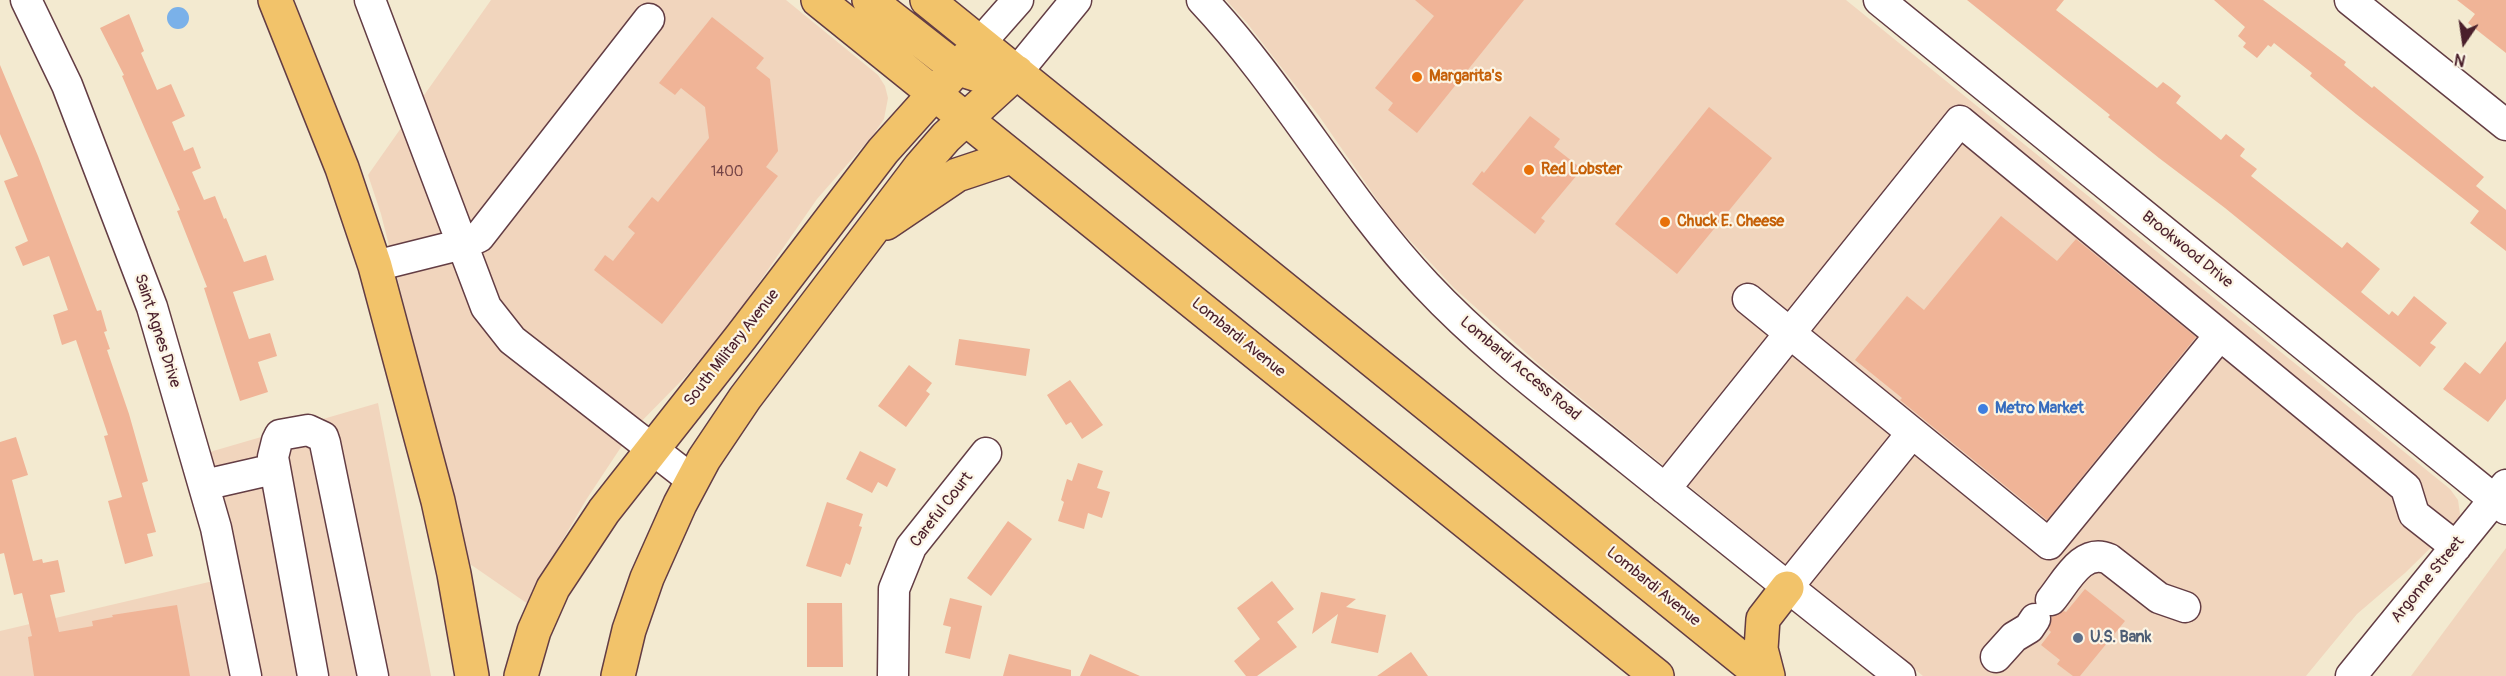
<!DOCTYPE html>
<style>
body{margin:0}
#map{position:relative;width:2506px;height:676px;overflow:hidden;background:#f3ead0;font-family:Pangolin,sans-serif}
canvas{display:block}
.north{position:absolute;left:2434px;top:12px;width:60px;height:60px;-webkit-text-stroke:4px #fcf5e5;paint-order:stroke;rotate:193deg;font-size:16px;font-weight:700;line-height:24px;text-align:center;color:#4a1f2b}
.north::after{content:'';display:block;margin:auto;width:21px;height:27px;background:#4a1f2b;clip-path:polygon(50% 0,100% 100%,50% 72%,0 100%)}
</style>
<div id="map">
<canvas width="2506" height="676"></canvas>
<div class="north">N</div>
</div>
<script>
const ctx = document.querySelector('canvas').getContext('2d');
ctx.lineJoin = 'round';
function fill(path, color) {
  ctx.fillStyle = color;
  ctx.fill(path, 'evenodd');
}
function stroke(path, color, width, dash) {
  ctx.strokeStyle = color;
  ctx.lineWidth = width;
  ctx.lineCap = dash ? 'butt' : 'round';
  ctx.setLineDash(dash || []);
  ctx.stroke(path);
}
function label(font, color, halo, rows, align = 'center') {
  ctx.font = font + ' Pangolin,sans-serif';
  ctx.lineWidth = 4.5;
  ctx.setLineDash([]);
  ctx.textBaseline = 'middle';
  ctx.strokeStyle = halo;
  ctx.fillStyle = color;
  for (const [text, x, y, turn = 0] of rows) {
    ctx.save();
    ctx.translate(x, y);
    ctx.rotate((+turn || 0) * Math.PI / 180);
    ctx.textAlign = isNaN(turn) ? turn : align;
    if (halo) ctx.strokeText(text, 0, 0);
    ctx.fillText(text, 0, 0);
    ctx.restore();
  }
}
const built = new Path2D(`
 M491,0H786L878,75L885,86L888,98L884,119L873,135L817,199L731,323L686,376L631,432L586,500L545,570L528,604L470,564L381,214L368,175Z
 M1226,0H1846L2450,489L2458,500L2460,514L2458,521L2405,573L2357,614L2306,676H1923L1542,367L1454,288L1392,221L1319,116L1247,23Z
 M378,403L431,676H0V631L226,578L196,456Z
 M2506,548V676H2411Z`);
const water = new Path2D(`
 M167 18a11 11 0 1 1 22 0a11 11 0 1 1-22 0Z`);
const building = new Path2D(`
 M1415,0H1524L1417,133L1388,110L1393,103L1375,88L1434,16Z
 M1967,0H2064L2056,10L2157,88L2163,82L2170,87L2181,96L2176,103L2193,117L2221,140L2226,134L2245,149L2240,156L2257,169L2251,176L2342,248L2347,242L2380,269L2361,292L2389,315L2392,311L2398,316L2414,296L2447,323L2430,343L2436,347L2420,367L2225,208L2159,158L2108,117L2110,115Z
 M2214,0H2263L2346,62L2344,65L2372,88L2374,86L2484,177L2476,186L2506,210V251L2470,223L2479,211L2356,114L2310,76L2312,73L2274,43L2271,47L2268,45L2257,58L2243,47L2246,43L2238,36L2245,27Z
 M2457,0H2506V53L2468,23L2475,14Z
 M129,14L144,51L141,53L157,90L171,84L185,116L172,122L184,151L193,147L201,168L192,172L204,200L215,196L224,219L226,218L244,262L266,255L274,280L233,292L249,339L270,333L277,356L258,362L268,392L240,401L204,288L207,287L177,211L180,210L122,76L124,75L100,28Z
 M712,17L764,58L756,68L770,79L778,151L766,167L778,176L662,324L594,270L605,255L613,261L635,233L628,227L652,197L658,202L709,138L705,107L681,88L675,95L659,83Z
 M0,65L38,156L97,311L101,310L107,331L104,332L110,349L107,350L129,414L148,481L142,483L156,532L147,534L153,556L125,564L108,501L122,497L104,436L108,435L76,340L62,345L53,315L68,310L49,256L23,266L15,247L28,241L4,181L18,176L0,134Z
 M1709,107L1772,158L1677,274L1615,224Z
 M1530,116L1560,139L1554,147L1582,169L1541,218L1545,221L1535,234L1472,184L1482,171L1484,173Z
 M2001,216L2057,261L2076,239L2196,337L2047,520L1900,400L1902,398L1855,360L1907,296L1924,310Z
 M959,339L1030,349L1026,376L955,365Z
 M2506,341V399L2488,422L2443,389L2465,362L2480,374Z
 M909,365L932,383L926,391L930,394L906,427L878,406Z
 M1070,380L1103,425L1082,439L1071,422L1066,425L1047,395Z
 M16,437L28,475L12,480L33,561L42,559L43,563L58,560L65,592L50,595L59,632L93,626L92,621L113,617L112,615L177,605L190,676H34L28,637L32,636L22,593L14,595L4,553L0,554V442Z
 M860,451L896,469L887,487L878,482L872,493L846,479Z
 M1078,463L1103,471L1097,488L1110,492L1102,518L1088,513L1084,529L1058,521L1064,502L1061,500L1067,479L1072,481Z
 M827,502L863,514L859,526L862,527L850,565L846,563L841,577L806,566Z
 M1008,521L1032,539L991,596L967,578Z
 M1272,581L1294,609L1277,622L1297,647L1257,676H1246L1234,661L1260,639L1237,608Z
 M2085,589L2125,621L2080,676H2073L2057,664L2060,660L2041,645L2051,632L2049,630L2052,617L2064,611L2066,612Z
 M1321,592L1356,599L1346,607L1386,615L1378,653L1331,643L1338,614L1312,634Z
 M950,598L982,606L970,659L945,653L951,627L943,625Z
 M807,603H842L843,667H807Z
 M1411,652L1428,676H1377Z
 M1009,654L1071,670V676H1003Z
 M1090,654L1140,676H1080Z`);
const minor = new Path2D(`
 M26,0L67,85L152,307L216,528L246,676
 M370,0L486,307L512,340L692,480
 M1202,0C1285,88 1343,197 1426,285C1485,348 1556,401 1623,455C1715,529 1807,603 1900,676
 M1879,0L2506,509
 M2350,0L2506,125
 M980,43L1018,0
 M1017,72L1076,0
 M375,266L463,244L479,237L649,19
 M1748,299L2049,544L2220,335
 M204,485L274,469
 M1665,489L1960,121L2406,488L2414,514L2456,547
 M1787,588L1912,433
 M2051,600C2066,582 2082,547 2109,559L2159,598L2185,607
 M1996,657L2014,637L2029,628L2035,619
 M313,676L273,457L277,441L280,435L308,430L323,437L325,443L373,676
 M893,676L894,589L911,547L986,453
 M2351,676L2506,485`);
const major = new Path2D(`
 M275,0L342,168L375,266L438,501L454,574L472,676
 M818,0L1657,676
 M869,0L956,68L978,75
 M927,0L1763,676
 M886,223L957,175L1011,157
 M521,676L534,631L553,588L604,511L741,337L883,151L980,43
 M618,676L629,630L647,578L680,504L704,459L745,398L920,167L946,137L1017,72
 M1768,676L1761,649L1763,619L1787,588`);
const markers = [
 [1417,77,6,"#e8710a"],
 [1529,170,6,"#e8710a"],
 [1665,222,6,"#e8710a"],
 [1983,409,6,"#3f7fe0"],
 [2078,638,6,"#5c6f8a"]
];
const numberNames = [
 ["1400",727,172]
];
const foodNames = [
 ["Margarita's",1429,77],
 ["Red Lobster",1541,170],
 ["Chuck E. Cheese",1677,222]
];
const streetNames = [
 ["Brookwood Drive",2187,250,39],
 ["Saint Agnes Drive",157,331,72],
 ["Lombardi Avenue",1238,338,39],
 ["South Military Avenue",732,348,-52],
 ["Lombardi Access Road",1520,369,40],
 ["Careful Court",942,510,-52],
 ["Argonne Street",2428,580,-51],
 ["Lombardi Avenue",1653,587,39]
];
const shopNames = [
 ["Metro Market",1995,409]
];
const serviceNames = [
 ["U.S. Bank",2090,638]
];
fill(built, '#f1d5bd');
fill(water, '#7ab1e9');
fill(building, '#f0b497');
stroke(minor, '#633d44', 33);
stroke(major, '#633d44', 36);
stroke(minor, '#fff', 30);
stroke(major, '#f2c36a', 33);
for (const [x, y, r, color] of markers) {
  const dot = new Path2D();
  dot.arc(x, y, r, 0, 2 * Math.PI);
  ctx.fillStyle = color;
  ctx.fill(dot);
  stroke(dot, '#fcf5e5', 2);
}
label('14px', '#744446', null, numberNames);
label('bold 16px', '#c56008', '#fcf5e5', foodNames, 'left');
label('16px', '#4a1f2b', '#fcf5e5', streetNames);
label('bold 16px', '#366cbe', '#fcf5e5', shopNames, 'left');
label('bold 16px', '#4e5e75', '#fcf5e5', serviceNames, 'left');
</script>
